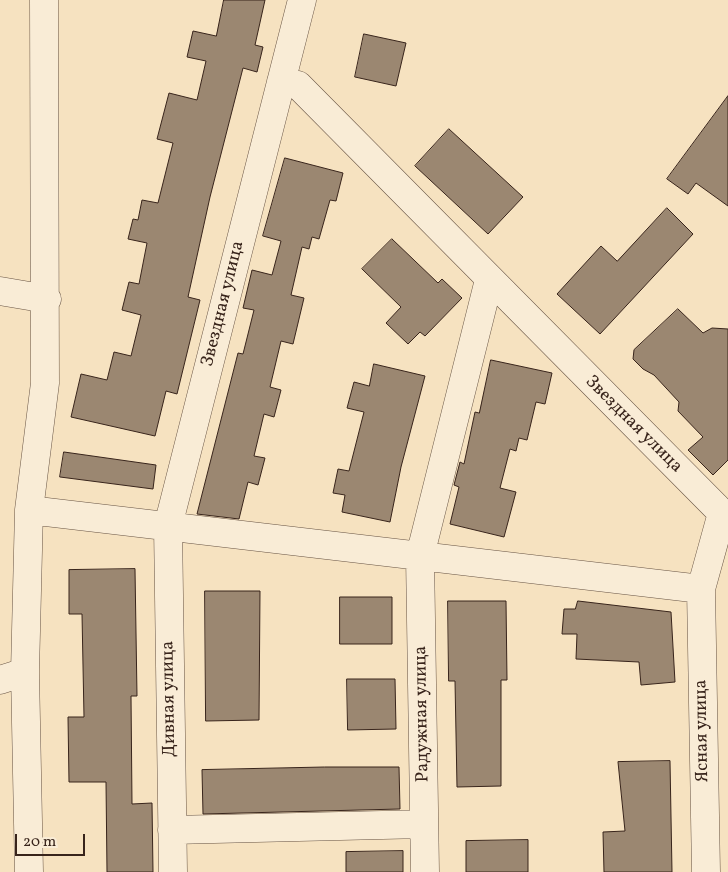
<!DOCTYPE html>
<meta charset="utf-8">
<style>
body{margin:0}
#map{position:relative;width:728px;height:872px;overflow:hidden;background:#f6e2c0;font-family:Vollkorn,serif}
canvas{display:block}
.scale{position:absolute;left:15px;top:834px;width:70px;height:22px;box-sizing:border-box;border:2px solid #38241b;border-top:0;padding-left:6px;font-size:15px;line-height:18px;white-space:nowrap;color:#38241b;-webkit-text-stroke:4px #f9ecd6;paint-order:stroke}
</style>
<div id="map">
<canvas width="728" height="872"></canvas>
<div class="scale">20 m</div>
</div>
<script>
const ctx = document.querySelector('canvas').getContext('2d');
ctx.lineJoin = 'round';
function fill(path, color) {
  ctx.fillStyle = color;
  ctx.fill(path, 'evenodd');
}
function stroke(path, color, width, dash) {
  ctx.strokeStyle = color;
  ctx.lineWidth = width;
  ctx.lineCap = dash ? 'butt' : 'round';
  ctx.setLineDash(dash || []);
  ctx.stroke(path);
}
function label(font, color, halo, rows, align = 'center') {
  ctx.font = font + ' Vollkorn,serif';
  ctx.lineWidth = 4;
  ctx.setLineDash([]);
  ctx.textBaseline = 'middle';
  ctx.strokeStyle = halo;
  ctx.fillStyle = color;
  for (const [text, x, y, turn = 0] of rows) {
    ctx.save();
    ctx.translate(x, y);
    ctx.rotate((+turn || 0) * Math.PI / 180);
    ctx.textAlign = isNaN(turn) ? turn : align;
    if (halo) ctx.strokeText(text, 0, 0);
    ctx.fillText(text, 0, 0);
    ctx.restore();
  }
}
const building = new Path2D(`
 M224,0H265L255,45L263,47L257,72L243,68L210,197L188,297L200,300L177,394L166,391L155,436L71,417L81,374L107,380L114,352L131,356L141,315L122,310L129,282L139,284L147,243L128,239L133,219L138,220L142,200L158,203L173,143L157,139L169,93L197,100L206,61L187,57L193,31L216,36Z
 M364,34L406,43L396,86L355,77Z
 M728,96V206L696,183L688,194L667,179Z
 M449,129L523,197L488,234L415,166Z
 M285,158L343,173L336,201L330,200L319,239L312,237L309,249L302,247L291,295L304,298L293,344L281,341L270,387L281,390L274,417L264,414L254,456L265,458L258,485L248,482L239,519L197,514L238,353L243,354L254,310L243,308L252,270L272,275L281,241L263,236Z
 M667,208L693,234L600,334L557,294L601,246L617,261Z
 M392,239L438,283L442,279L462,298L425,336L420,332L408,344L386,323L401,307L362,269Z
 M678,309L703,333L712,328L728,329V460L713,475L688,450L703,437L678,411L679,402L654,375L643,369L633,359L634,350Z
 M491,360L552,373L545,404L536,402L527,440L519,438L516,451L510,449L500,488L516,492L504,537L450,524L459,487L454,485L460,462L464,464L475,412L479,413Z
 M374,364L425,376L401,467L390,522L342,512L345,495L333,493L338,469L349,471L364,412L347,408L354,382L369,386Z
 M64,452L156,465L153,489L60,477Z
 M135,569L137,696H131L132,804L152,803L153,872H107L106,782H69L68,717H84L82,614H69V570Z
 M205,591H260L259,720L206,721Z
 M340,597H392V644H340Z
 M448,601H506L507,680H501V786L457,787L455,681H449Z
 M578,601L671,612L675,682L641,685L639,662L576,659L577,634H562L564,609H575Z
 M347,679H395L396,729L348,730Z
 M670,761L672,872H604L603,832L625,831L618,762Z
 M325,767H399L400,809L203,814L202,770Z
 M528,840V872H466V841Z
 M403,851V872H346V852Z`);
const minor = new Path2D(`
 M281,82L298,85L722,513L701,589L706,872
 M0,291L47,299
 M29,510L701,589
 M0,680L25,672
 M172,830L424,824
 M29,872L25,672L29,510L45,383L44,0
 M173,872L168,526L302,0
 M425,872L420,556L489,280`);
const streetNames = [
 ["Звездная улица",224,304,-76],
 ["Звездная улица",633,425,45],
 ["Дивная улица",170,699,-91],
 ["Радужная улица",423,714,-91],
 ["Ясная улица",703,731,-91]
];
fill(building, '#9b8771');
stroke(building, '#38241b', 1);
stroke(minor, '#685444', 29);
stroke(minor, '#f9ecd6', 28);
label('18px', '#38241b', '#f9ecd6', streetNames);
</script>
